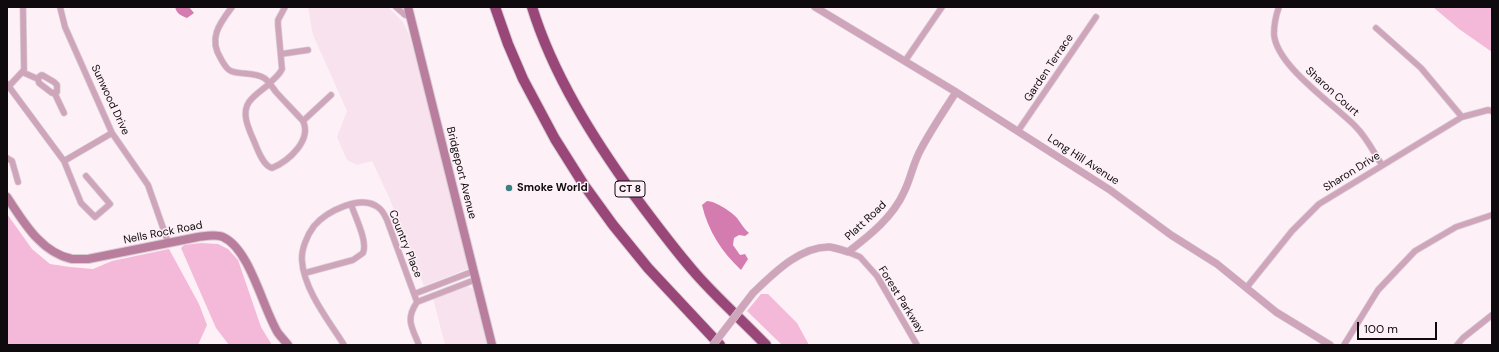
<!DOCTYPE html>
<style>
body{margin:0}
#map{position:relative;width:1499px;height:352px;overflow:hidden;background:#fef0f7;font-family:"DM Sans",sans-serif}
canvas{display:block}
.frame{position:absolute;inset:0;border:8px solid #0e0a0d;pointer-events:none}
.scale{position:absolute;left:1357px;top:322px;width:80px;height:18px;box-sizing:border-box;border:2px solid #0e0a0d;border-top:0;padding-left:5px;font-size:12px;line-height:14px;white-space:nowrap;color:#0e0a0d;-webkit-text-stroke:3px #fef0f7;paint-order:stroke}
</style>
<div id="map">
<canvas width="1499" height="352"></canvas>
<div class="frame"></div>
<div class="scale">100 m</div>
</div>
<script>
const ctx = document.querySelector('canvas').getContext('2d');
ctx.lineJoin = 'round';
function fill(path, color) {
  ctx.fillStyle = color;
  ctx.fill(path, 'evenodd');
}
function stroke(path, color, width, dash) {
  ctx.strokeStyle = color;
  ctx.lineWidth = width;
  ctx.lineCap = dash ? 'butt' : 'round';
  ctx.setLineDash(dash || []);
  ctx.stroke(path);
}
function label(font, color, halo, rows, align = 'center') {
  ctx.font = font + ' "DM Sans",sans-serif';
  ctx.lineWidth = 3;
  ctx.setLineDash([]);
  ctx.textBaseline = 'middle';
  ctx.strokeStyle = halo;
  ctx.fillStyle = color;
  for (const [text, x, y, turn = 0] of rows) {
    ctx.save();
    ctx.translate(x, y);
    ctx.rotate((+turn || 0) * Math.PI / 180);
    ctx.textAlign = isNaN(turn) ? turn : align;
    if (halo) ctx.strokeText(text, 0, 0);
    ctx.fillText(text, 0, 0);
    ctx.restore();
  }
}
const built = new Path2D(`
 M308,7H388L403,22L409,35L420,73L468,266L467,269L424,286L389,197L372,161L357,165L347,160L337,137L347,111L313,35Z
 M467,286L473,289L487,345H445L433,298Z`);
const green = new Path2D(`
 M1433,7H1492V52L1459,29Z
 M7,214L32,249L50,264L70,267L93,269L112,261L169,249L199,304L207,325L198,345H7Z
 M201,243L218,244L228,249L238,260L261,327L272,345H229L216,328L181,248L184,245Z
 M761,294H768L797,323L809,345H782L747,311Z`);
const water = new Path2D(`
 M175,7H189L194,13L187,18C180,15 177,14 175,7Z
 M707,201C715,201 732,212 737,218C741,223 744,229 749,233L745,236L739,235L734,238L733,245L740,255L745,254L748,259L741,270C722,252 708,231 702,205Z`);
const minor = new Path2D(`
 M60,7L65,27L112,133L148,185L168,242
 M232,7C219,24 208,39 221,59C224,64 226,69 231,71C241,75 254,72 264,78C269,81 272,87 276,92C285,102 294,111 303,121C312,140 289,161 272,168C264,166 259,153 256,146C251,133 240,115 249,102C254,95 262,90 268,85C273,79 279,76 282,69L278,25V20L285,7
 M396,7L405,15L411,17
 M1279,7C1276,15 1274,25 1274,34C1276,66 1335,105 1356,127C1367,138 1374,153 1382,165
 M1376,28L1421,68L1462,117
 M281,54L308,50
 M905,61L942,7
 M22,72L38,79L39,83L52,93L57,92V85L54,82L42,75L40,76L38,79
 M7,84L64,161L81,203L95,217L110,204L86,176
 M9,86L24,70L23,7
 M55,94L64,113
 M303,121L331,95
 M1018,131L1096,17
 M7,158L12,161L18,182
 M64,161L112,133
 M848,252L860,257L877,276L917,345
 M305,273L353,260L363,253C368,241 355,217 351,204
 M1247,287L1292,231L1319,204L1462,117L1488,110L1492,111
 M414,294L474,271
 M344,345C329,321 304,290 302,261C301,250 307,235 314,226C326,212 361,193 379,208C383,211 385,216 387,220L417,302
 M419,345C412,327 405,320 417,302L477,279
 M1344,345L1378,290L1415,251L1456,227L1492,215
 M1457,345L1463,338L1492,315`);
const tertiary = new Path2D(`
 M815,7L956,92L1110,190L1171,235L1217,264L1276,312L1330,345
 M753,293C773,274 800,246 830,247C836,248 842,250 848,252C869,236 893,217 904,192C911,178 913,163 921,149C931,130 944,111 956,92`);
const secondary = new Path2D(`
 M408,7L492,345
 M7,197C23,221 41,253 72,259C77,259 82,259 88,259L198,237C206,236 216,234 223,237C250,249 263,309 278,333C281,337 285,341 288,345`);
const motorway = new Path2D(`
 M495,7L508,44L523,79L555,139L584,185L613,225L648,268L720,345
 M532,7C553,75 593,138 634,195C654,222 674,249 696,274C718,299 743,321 766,345`);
const tertiaryBridge = new Path2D(`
 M713,345L753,293`);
const markers = [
 [509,188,4,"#398282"]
];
const shields = [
 [630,189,30]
];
const shieldNames = [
 ["CT 8",630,189]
];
const streetNames = [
 ["Garden Terrace",1049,68,-56],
 ["Sharon Court",1332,92,42],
 ["Sunwood Drive",110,100,65],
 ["Long Hill Avenue",1083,160,33],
 ["Sharon Drive",1352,172,-32],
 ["Bridgeport Avenue",461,173,76],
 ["Platt Road",866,221,-43],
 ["Nells Rock Road",163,233,-11],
 ["Country Place",405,244,68],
 ["Forest Parkway",901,300,58]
];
const poiNames = [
 ["Smoke World",517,188]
];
fill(built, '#f7e2ed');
fill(green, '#f4b9d9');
fill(water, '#d47caf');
stroke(minor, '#d8cbd2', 7);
stroke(tertiary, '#d8cbd2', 8);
stroke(secondary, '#d8cbd2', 10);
stroke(motorway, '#d8cbd2', 12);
stroke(minor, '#cea5bb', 5.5);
stroke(tertiary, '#cea5bb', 7);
stroke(secondary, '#b97d9e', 8);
stroke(motorway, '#994778', 10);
stroke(tertiaryBridge, '#d8cbd2', 8, []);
stroke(tertiaryBridge, '#cea5bb', 7);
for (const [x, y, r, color] of markers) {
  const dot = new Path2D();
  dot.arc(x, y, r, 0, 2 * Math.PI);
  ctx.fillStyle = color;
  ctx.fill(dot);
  stroke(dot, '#fef0f7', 1.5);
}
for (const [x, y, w] of shields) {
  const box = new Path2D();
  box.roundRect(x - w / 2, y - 8, w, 16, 3);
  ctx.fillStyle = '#fef0f7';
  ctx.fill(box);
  stroke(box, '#0e0a0d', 1);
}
label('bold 10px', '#0e0a0d', null, shieldNames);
label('11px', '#0e0a0d', '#fef0f7', streetNames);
label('bold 11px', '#0e0a0d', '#fef0f7', poiNames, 'left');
</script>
